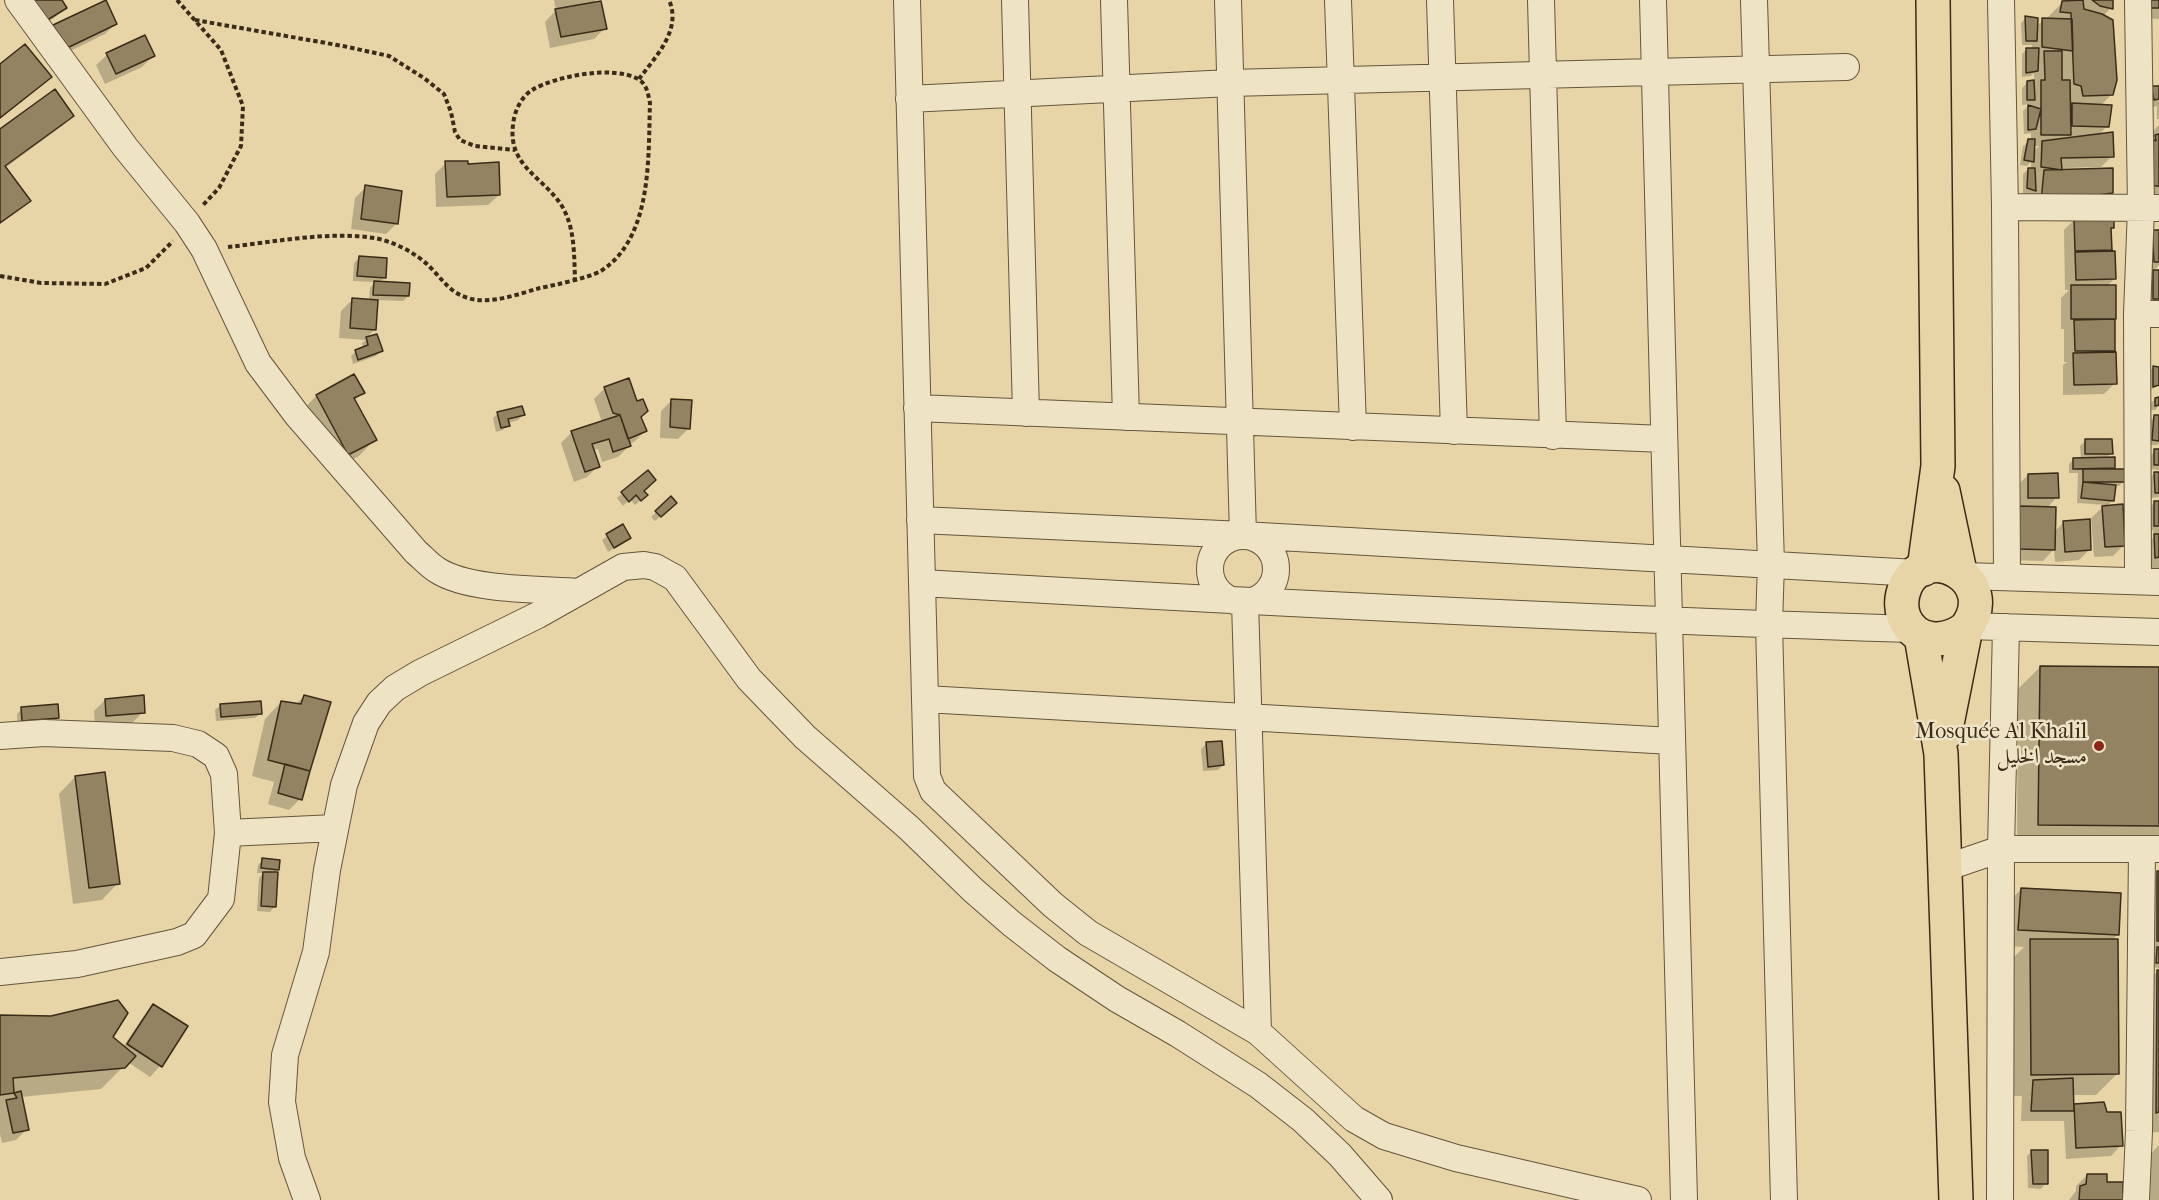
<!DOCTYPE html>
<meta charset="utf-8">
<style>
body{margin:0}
canvas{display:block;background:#e7d4a7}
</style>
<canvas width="2159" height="1200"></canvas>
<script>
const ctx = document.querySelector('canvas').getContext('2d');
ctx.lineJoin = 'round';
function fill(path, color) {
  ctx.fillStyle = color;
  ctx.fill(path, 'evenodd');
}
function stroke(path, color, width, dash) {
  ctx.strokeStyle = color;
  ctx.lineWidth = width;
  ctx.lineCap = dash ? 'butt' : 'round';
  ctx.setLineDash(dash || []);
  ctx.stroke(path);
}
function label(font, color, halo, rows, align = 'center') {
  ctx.font = font + ' "IM FELL French Canon",Amiri,serif';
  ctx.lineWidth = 5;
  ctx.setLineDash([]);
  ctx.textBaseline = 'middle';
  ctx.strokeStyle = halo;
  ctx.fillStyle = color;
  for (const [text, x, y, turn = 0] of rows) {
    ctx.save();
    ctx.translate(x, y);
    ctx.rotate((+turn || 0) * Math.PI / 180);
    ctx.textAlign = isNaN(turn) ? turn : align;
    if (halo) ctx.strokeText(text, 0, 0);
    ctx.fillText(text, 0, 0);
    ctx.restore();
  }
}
const shadow = new Path2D(`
 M60,0L65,8L54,18L33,32Z
 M554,0H596L592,4L605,28L594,39L550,48L545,22L556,10Z
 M2063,0H2111V8L2103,16L2112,94L2100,106L2107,126L2098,136L2112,156L2101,167L2061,168V171L2111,192L2100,203L2031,212L2033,193L2030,196L2023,193V174L2028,169L2031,170V162L2027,166L2020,165L2023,146L2031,141V133L2024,134L2023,111L2030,104L2022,105V88L2027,83L2034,81V73L2031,76L2022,77V54L2027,49H2032V45H2022L2021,23L2026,18L2036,26L2046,19L2065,0ZM2033,146H2039L2033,152Z
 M2141,0H2159V19L2141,18Z
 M116,23L105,34L54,59L43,37L54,26Z
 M107,55L153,56L142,67L105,84L96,65Z
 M0,66L50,77L0,119Z
 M2159,87V119H2157V106L2144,110L2152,88Z
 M72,116L62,126L5,168L29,201L0,224V131Z
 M2159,125V202H2137L2150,134Z
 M446,163L466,165L499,195L488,205L436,207L435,174Z
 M366,187L397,223L386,234L351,229L355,198Z
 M2075,219L2113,227L2110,230V252L2114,279L2106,287H2115V383L2104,394L2063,395V365L2067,362H2064V329H2061V298L2069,290H2065L2064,230Z
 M2159,231V265L2152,272L2159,271V309L2143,310L2142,282L2153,272H2143L2142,242Z
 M359,258L384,278L379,283L408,296L403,301L377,300L375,329L365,339L376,336L381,351L376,356L353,364L351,356L356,351L363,349L362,343L366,340L339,338L341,311L352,300L369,301L370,288L375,282L353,281L354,263Z
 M2153,368L2159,369V385L2148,391V373Z
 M354,376L363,392L354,401L375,439L359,456L332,471L300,413L316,396Z
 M605,388L639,417L645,431L634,442L628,444L629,446L618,457L602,462L598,449L593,450L598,466L587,477L574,482L561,443L572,432L602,422L594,399Z
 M2155,399H2159V406L2155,410H2150V404Z
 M672,400L689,428L678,439L660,438L661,411Z
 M498,413L523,415L518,420L508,423V425L503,430L496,432L493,418Z
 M2155,416H2159V443L2157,445H2148L2150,421Z
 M2085,441L2111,453L2106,459H2113L2114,470L2124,481L2119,486H2114L2113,500L2106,507L2124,545L2113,556L2094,557L2091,518L2105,505L2077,503L2078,473H2069V464L2074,459H2081L2080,446Z
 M2155,451H2159V470L2149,469L2150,456Z
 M648,472L641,500L635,505L630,499L623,506L617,498Z
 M2155,473H2159V497L2150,498V478Z
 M2028,475L2057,497L2046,509L2054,532L2064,522L2090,549L2079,560L2055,562L2054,549L2043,561L2007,560L2017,486Z
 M671,498L675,503L655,521L651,517Z
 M2154,503H2159V568H2144V547L2154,537L2153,530H2150L2149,508Z
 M622,526L629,538L608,552L602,540Z
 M2040,667L2159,668V848L2017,847L2018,689Z
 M304,696L300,799L289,810L268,804L274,782L252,776L265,719L281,702L295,705Z
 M105,700L143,712L132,723L95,726L94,711Z
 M221,705L261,713L255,718L216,721L215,710Z
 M22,709L58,718L53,723L18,725L17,714Z
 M1206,744L1223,765L1218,770L1203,771L1201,749Z
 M75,777L118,883L102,900L73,904L59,794Z
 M263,860L278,869L273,874L275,906L270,912L257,911L259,878L263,873H257L258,865Z
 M2159,872V968L2152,967L2141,889Z
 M2021,889L2118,934L2112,940L2118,1073L2096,1095H2072V1105L2103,1104L2121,1145L2111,1156L2066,1159L2064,1121H2021L2022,1096H2010L2008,963L2024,947L2002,946L2005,906Z
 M2158,971L2159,1132L2135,1134L2136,993Z
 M153,1006L160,1066L150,1077L128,1062L101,1089L21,1097L27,1129L16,1140L2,1143L0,1134V1016L51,1018L111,1037L123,1047L143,1017Z
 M2159,1145V1200H2140V1165Z
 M2032,1151L2046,1183L2041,1189L2028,1188L2027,1156Z
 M2087,1175L2105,1183L2122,1200H2069L2076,1191V1186Z`);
const building = new Path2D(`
 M30,0H62L67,8L44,22Z
 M106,0L117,24L65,49L53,25Z
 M2083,0L2084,9L2102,14L2113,20L2117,80L2113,95L2083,96L2081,86L2074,84L2071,13L2060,12L2062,1Z
 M2092,0H2113V9L2100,6Z
 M2151,0H2159V8H2151Z
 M601,1L607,29L561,37L555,9Z
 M2025,16L2038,18L2037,41H2026Z
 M2042,18L2072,19L2073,51L2042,47Z
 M145,35L155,56L116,74L106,53Z
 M25,44L52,77L0,118V64Z
 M2026,48H2039L2038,71L2026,73Z
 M2044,51H2062V80H2070L2071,135H2041V80H2045Z
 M2034,80L2035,100H2027V81Z
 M2151,86H2159V99L2154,100Z
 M55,89L74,116L5,166L31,201L0,223V129Z
 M2072,103L2112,105L2109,127L2072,126Z
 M2028,105L2041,109L2036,129L2028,130Z
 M2113,132L2114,157L2061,158L2062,170L2041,167L2042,141Z
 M2159,134V186H2153L2152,139L2156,141L2155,135Z
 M2028,139H2035L2034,162L2024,160Z
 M445,161H468V164L499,162L500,195L447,197Z
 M2028,168H2035L2036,191L2027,188Z
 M2113,168V193L2041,202L2044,170Z
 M365,185L402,191L398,224L361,219Z
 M2114,217V228H2111L2112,250L2075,251L2074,218Z
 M2152,230H2159V262H2154Z
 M2115,251L2116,279L2076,280L2075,252Z
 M359,256L387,258L386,278L357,276Z
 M2153,270H2159V299H2153Z
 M374,281L410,283L409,296L373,295Z
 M2071,285H2116V319H2071Z
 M352,298L378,300L376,330L350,328Z
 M2115,319V351H2075L2074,320Z
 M377,334L383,351L358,360L355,350L368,345L366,337Z
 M2116,352L2117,384L2074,385L2073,353Z
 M2153,366L2159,367V385L2153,387Z
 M354,374L365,393L354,398L377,440L348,455L316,395Z
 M629,378L637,401L643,399L648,411L641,417L647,431L628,439L620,415L613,413L604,387Z
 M2159,397V405L2155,406V398Z
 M671,399L692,400L690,429L670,427Z
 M522,406L525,415L508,419L510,426L501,428L497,412Z
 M620,415L631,446L613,452L609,439L592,444L600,467L585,472L571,431Z
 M2154,415H2159V441L2152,440Z
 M2085,439H2112L2113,454H2085Z
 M2154,449H2159V465H2154Z
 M2115,457V468L2073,469V458Z
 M2083,469H2126V482H2083Z
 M648,470L656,480L644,491L648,495L641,501L636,495L629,502L621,492Z
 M2154,472H2159V493H2155Z
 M2058,473L2059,498H2028V474Z
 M2083,482L2116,485L2114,501L2081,498Z
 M671,496L677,503L661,517L655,511Z
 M2154,501H2159V526H2154Z
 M2123,504L2125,546L2105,547L2102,506Z
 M2019,506L2056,507L2055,550L2018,549Z
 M2090,519L2091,550L2065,552L2063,521Z
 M623,524L631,538L614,548L606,534Z
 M2154,534H2159V557L2155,558Z
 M2040,666L2159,667V826L2038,825Z
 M144,695L145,713L106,716L105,699Z
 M304,695L331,702L310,771L268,760L281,701L301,704Z
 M261,701L262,714L221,717L220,704Z
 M58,704L59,718L22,721L21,707Z
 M1222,741L1224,765L1208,767L1206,742Z
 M285,764L310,771L302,800L278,793Z
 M105,772L120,884L89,888L75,776Z
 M262,858L280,860L279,870L261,868Z
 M2157,871H2159V941H2157Z
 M263,872H278L276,907L261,906Z
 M2021,888L2121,893L2119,935L2018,930Z
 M2030,939H2118L2119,1074L2031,1075Z
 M2157,947H2159V963H2156Z
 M2157,970H2159V1112L2156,1113Z
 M118,1000L128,1013L113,1037L136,1056L125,1068L13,1078L14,1093L0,1095V1015L51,1016Z
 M153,1004L188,1026L162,1067L127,1044Z
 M2073,1078L2074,1111H2031L2033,1080Z
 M21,1091L29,1130L13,1133L6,1100L17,1098L14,1093Z
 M2104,1102L2107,1112H2121L2123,1146L2076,1148L2074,1104Z
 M2031,1150H2048V1184H2033Z
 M2087,1174H2107V1182H2123V1200H2079L2080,1186L2086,1184Z`);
const path = new Path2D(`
 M177,0L221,50L243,106L241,146L219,188L203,205
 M195,20L343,46L389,56L424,78L444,94L451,112L455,132L460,140L475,146L515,150
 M639,79C656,56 682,30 669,0
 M228,247C274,242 328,231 374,238C393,241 416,253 430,267C442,279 450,293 468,298C491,305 518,294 540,288C555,285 588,278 601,271C653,237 648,157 650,103C648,94 647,84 638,79C613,65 556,76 532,90C521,97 514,112 513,125C508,165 541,176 560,203C575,225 574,254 575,279
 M0,276L41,283L105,284L146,268L173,241`);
const minor = new Path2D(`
 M18,0L125,147L187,223L204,249L258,363L297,415L416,552C423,558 430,566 437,570C469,591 541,589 579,592
 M907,0L927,776L933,791L1053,905L1088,933L1258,1032L1354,1119L1384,1136L1456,1158L1638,1200
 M1015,0L1026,413
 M1114,0L1126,417
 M1228,0L1243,535
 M1338,0L1353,427
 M1440,0L1454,431
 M1541,0L1553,436
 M1653,0L1684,1200
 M1754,0L1771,564L1769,624L1784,1200
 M2001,0L2005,207L2007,577
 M2138,0L2141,208L2137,314L2138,581
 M909,99L1230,83L1846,67
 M2005,207L2159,208
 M2137,314H2159
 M917,408L1664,439
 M920,520L1243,535L1916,573
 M1210 569a33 33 0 1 1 66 0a33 33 0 1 1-66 0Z
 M1964,576L2159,582
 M922,583C1252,602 1582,619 1912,629
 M1245,602L1258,1032
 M1968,626L2159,632
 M925,699L1672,741
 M0,736L44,733L173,738L198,744L216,756L224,774L228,833
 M1945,868L2001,849H2158
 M0,972L77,964L177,942L194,935L221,899L228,833L335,828
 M307,1200L292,1158L282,1102L285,1055L316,952L327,870L344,785L366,723L379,703L395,688L420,673L538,615L623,567L644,565L655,567L675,578L749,679L805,737L909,828L973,890L1012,924L1057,959L1117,999L1178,1034L1258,1085L1303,1120L1340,1155L1379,1200
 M2000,1200L2001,849L2006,627
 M2136,1200L2139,1131L2142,850`);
const major = new Path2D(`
 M1943,491L1960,572
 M1924,569L1938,466L1933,0
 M1921,636L1941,754L1956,1200
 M1945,734L1966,628C2001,581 1929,540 1906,585C1901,596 1900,606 1904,617C1915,644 1946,644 1966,628`);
const markers = [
 [2099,746,6,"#8f2418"]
];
const poiNames = [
 ["Mosquée Al Khalil",2087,733],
 ["مسجد الخليل",2087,758]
];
fill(shadow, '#0003');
fill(building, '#948362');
stroke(building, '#3a2c18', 1.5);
stroke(minor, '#65563c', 28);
stroke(major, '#3a2c18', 36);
stroke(path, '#3a2c18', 4, [4.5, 3]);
stroke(minor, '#efe3c6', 26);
stroke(major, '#e7d4a7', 33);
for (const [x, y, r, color] of markers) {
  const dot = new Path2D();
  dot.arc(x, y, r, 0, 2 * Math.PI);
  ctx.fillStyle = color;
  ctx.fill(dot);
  stroke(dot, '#efe3c6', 2);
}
label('22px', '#3a2c18', '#efe3c6', poiNames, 'right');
</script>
